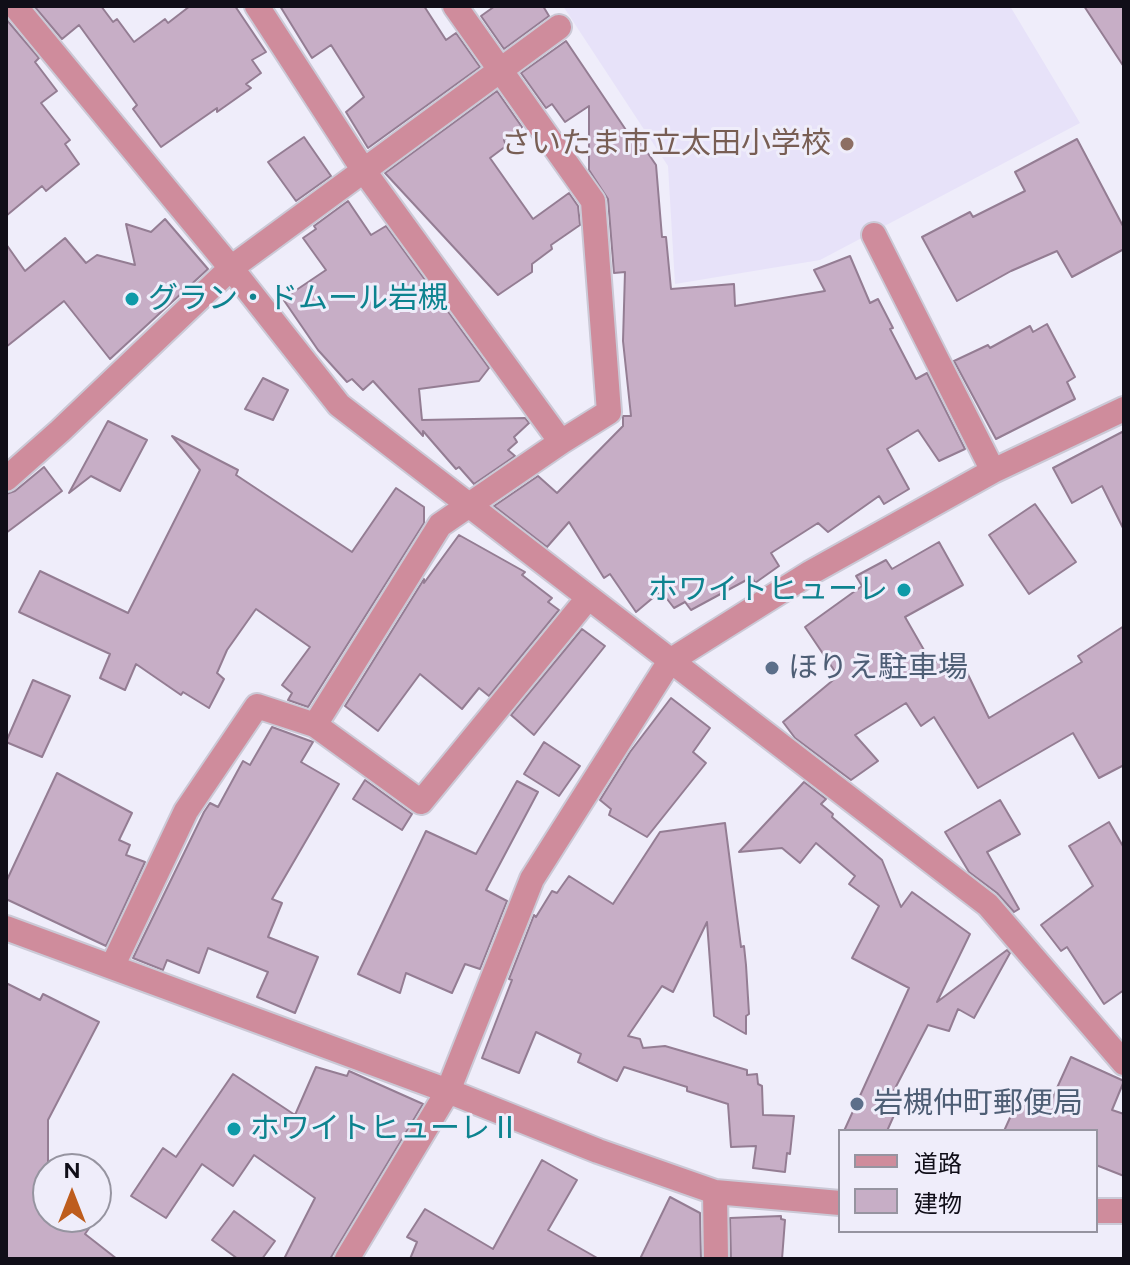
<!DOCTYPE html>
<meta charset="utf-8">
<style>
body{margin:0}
#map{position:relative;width:1130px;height:1265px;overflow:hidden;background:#efedfa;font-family:Figtree,"Noto Sans JP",sans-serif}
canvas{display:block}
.frame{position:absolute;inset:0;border:8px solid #100e18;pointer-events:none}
.legend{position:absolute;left:838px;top:1129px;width:260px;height:104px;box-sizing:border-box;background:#efedfa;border:2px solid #9694a0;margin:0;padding:10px 14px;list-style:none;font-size:24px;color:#100e18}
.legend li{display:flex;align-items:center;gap:16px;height:40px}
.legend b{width:40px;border:2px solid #9694a0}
.north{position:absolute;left:32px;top:1153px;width:80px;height:80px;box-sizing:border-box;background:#efedfa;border:2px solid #9694a0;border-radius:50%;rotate:0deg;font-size:22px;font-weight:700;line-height:32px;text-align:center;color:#100e18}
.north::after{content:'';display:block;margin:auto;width:28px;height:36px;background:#be5d1d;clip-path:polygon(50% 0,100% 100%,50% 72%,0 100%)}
</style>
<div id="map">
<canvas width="1130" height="1265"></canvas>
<div class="frame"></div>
<ul class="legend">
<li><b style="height:10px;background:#cf8c9c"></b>道路</li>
<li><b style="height:22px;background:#c7aec6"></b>建物</li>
</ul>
<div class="north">N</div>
</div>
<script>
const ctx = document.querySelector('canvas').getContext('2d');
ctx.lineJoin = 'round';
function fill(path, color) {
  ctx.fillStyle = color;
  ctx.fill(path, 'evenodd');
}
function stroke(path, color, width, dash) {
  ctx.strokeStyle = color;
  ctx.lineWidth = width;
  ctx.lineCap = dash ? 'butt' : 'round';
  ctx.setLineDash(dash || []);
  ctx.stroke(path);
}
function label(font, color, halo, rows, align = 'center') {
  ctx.font = font + ' Figtree,"Noto Sans JP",sans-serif';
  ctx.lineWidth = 6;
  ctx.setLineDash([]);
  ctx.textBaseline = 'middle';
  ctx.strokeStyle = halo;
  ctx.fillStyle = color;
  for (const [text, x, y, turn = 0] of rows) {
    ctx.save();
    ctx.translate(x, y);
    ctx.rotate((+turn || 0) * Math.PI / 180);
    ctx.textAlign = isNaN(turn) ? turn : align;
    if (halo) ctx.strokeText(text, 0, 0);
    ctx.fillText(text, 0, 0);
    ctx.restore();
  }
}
const built = new Path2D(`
 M563,6H1010L1080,123L820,260L675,284L668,166Z`);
const building = new Path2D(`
 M34,6H101L113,22L117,19L134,42L165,19L168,23L190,6H235L266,52L252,60L261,73L246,84L251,88L217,112V108L161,147L133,109L137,105L79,25L62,39Z
 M280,6H424L446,40L456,33L480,67L368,148L346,112L364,97L331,45L312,58Z
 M495,6H543L549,16L504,49L481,16Z
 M1084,6H1124V67Z
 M6,19L39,58L35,62L57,91L41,103L70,140L65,144L79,164L46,191L42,186L6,216Z
 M566,41L630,136L634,133L656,165L662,237H666L671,289L734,284L735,306L825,291L814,270L850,256L870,303L878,299L893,328L890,329L916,379L927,373L965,449L939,461L918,430L887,449L909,489L884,504L879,496L828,532L818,523L771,553L779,566L755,583L752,577L691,610L685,602L674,608L661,591L636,612L610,574L604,578L569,522L547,547L494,506L538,476L557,493L623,426V416H631L623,341L625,272L614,273L608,199L589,170V106L565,122L552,104L546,108L521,73Z
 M497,91L522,127L504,140L506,146L490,158L533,219L569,193L578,206L580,225L551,245L552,249L532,264V272L498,295L385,173Z
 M304,137L331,176L296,201L268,162Z
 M1077,139L1124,228V249L1072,277L1057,251L1011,271L957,301L922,237L970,212L973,217L1025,191L1015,172Z
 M348,201L371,235L386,226L489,368L479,381L419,389L422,420L525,418L529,423L514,437L517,442L508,450L515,456L474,484L459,467L456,469L423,431V436L373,381L363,390L352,379L347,382L318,350L283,299L326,270L303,238L316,229L314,226Z
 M165,219L208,269L110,359L64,301L6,347V244L25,271L65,238L86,263L97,255L135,265L126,224L151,232Z
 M1047,324L1075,377L1067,382L1075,399L996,439L954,361L988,345L990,348L1030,326L1033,332Z
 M263,378L288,390L273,420L245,409Z
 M108,421L147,440L120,491L91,476L69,493Z
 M1124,431V530L1102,486L1072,503L1053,468Z
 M172,436L238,470L236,475L352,552L396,488L424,507V523L308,707L288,700L292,693L282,685L310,647L256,609L227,650L217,673L224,679L209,708L183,692L181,695L136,664L125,690L100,678L110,654L19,612L40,571L128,613L200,470Z
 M44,467L62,491L6,533V494L15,491Z
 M1035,504L1076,562L1029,594L989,535Z
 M459,535L525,572L522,575L552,598L548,602L559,610L489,696L479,688L462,709L420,674L378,731L345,706L424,579V583Z
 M939,542L963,585L905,617L932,664L953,654L955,659L960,658L989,718L1082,662L1078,656L1124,626V765L1099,778L1073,733L978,788L934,717L921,726L906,703L855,735L878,761L851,780L795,738L783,722L838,676L805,627L862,586L856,576L886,560L892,569Z
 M582,629L605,646L534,735L511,715Z
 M33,680L70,696L42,757L6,742Z
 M671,698L710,728L693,752L706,763L647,837L609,815L611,809L600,800L630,752Z
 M272,727L313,742L301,762L339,784L272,899L282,903L268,937L318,957L295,1013L257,997L268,972L208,948L199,973L167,960L163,970L133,958L204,812L210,803L218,807L243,761L250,765Z
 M544,742L580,766L559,796L524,774Z
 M57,773L132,813L119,840L130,845L126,855L145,862L106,946L6,899V882Z
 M365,780L412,814L402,830L353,799Z
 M517,781L538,792L486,890L507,901L480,969L465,964L452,993L406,973L400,993L358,974L426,831L476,854Z
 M804,782L826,799L821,804L833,814L832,817L882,860L901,907L912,892L970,934L937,1002L1007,950L1010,953L974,1018L958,1009L949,1031L928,1025L889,1100L899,1104L887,1131H844L909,988L852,958L879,906L849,884L855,876L816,843L800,863L782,848L739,852Z
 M1000,800L1020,834L987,852L1019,909L1014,912L997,893L969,872L945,832Z
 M1109,822L1124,848V990L1104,1004L1067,947L1061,951L1041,925L1093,886L1069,846Z
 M725,823L741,947L744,946L746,965L749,1014L746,1016V1034L714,1016L707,922L673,992L662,986L628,1036L640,1039L643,1048L665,1046L747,1070V1075L757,1074L758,1084L762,1086L763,1115L794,1116L790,1154L787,1153L785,1172L753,1168L756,1146L731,1147L728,1104L687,1091V1087L624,1067L617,1081L578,1062L581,1054L536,1032L519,1073L482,1058L512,980L509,979L534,915L536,917L552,891L557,893L569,876L613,904L660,832Z
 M6,983L40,1000L43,994L99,1022L48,1120V1217H96V1212L99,1214L85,1234L117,1259H6Z
 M1071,1057L1124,1081L1112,1110L1124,1114V1176L1096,1165V1131H1004L1019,1098L1047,1110Z
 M316,1067L347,1076L349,1071L423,1104L330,1259H284L315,1198L254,1155L233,1186L202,1164L166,1218L131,1196L163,1148L176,1157L233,1074L295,1115Z
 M542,1160L577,1180L548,1230L599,1259H410L417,1242L407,1237L425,1209L493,1249Z
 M670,1197L700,1213L701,1259H640Z
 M234,1211L275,1241L262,1259H238L212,1240Z
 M781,1216V1219L785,1220L782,1259H731L730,1218Z`);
const street = new Path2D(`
 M15,6L231,268L339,405L988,905L1124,1063
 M257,6L364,171L561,442L609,412L593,201L455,6
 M874,235L993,471
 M6,479L60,431L231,268L559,27
 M315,725L440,525L561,442
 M6,928L448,1091L598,1151L715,1192L840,1203
 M112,967L186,811L257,706L315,725L421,802L588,598
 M715,1192L716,1259
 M1096,1211H1124
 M347,1259L448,1091L532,879L670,661L810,573L993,471L1124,409`);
const markers = [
 [847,144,8,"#8d6e63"],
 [132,299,8,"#0f9aa8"],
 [904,590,8,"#0f9aa8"],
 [772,668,8,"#5c6f8a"],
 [857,1104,8,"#5c6f8a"],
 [234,1129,8,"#0f9aa8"]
];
const educationNames = [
 ["さいたま市立太田小学校",831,144]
];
const cultureNames = [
 ["グラン・ドムール岩槻",148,299],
 ["ホワイトヒューレ",888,590,"right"],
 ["ホワイトヒューレⅡ",250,1129]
];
const serviceNames = [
 ["ほりえ駐車場",788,668],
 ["岩槻仲町郵便局",873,1104]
];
fill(built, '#e7e2f9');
fill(building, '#c7aec6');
stroke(building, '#947d93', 2);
stroke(street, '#cbc9d6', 28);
stroke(street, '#cf8c9c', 24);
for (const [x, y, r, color] of markers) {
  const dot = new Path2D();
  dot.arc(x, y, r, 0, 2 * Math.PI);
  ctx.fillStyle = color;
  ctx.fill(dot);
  stroke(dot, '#efedfa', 3);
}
label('30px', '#785e54', '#efedfa', educationNames, 'right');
label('30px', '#0d838f', '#efedfa', cultureNames, 'left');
label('30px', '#4e5e75', '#efedfa', serviceNames, 'left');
</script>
